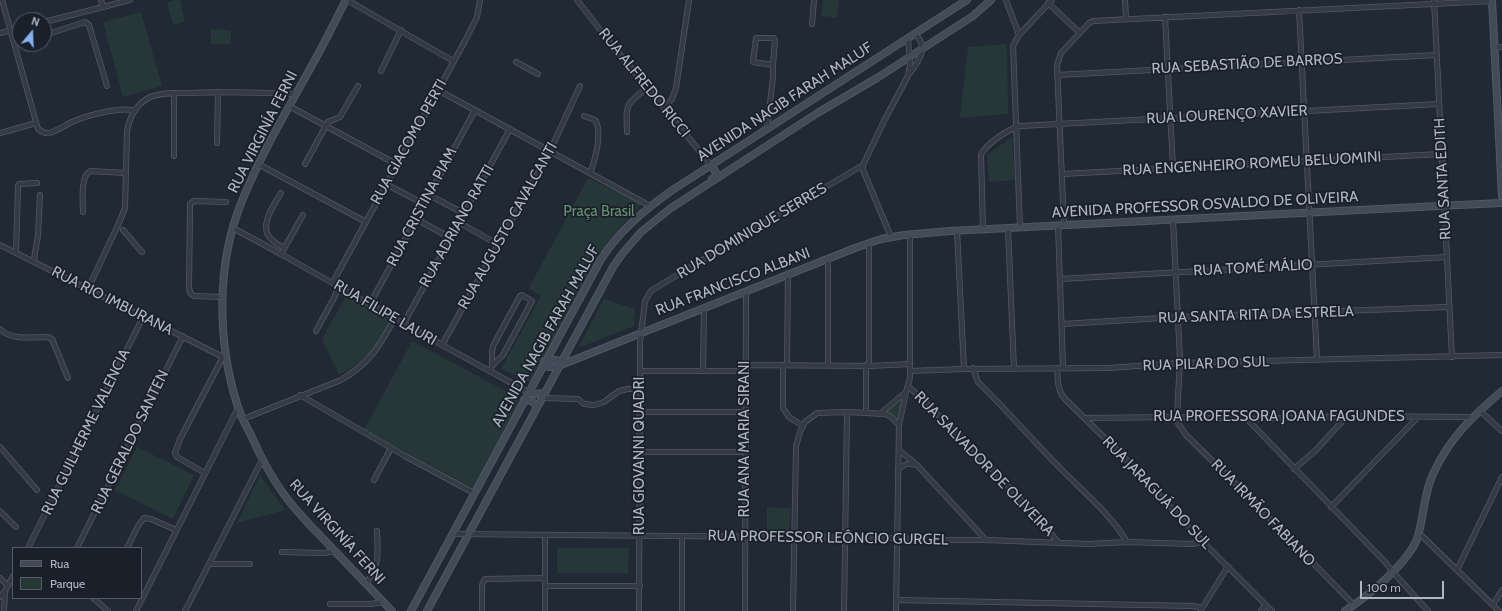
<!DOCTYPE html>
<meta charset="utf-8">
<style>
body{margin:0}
#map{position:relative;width:1502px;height:611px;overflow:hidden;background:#212935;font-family:Cabin,sans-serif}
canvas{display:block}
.legend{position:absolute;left:12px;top:547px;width:130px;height:52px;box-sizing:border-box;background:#1a202a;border:1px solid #555c67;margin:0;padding:5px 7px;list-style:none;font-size:12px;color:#aeb6c2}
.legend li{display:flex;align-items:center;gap:8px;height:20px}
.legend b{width:20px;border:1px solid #555c67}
.north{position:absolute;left:12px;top:12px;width:40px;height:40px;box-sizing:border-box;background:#1a202a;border:1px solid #555c67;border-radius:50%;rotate:19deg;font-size:11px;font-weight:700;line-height:16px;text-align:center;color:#aeb6c2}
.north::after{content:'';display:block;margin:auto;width:14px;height:18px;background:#87afef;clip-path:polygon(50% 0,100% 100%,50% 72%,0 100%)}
.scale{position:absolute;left:1360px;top:581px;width:84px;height:18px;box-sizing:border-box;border:2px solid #aeb6c2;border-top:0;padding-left:5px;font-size:12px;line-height:14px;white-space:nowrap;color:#aeb6c2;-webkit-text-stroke:3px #1a202a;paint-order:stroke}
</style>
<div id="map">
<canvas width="1502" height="611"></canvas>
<ul class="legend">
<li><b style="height:5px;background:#434b58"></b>Rua</li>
<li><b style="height:11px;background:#263738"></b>Parque</li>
</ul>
<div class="north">N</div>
<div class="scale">100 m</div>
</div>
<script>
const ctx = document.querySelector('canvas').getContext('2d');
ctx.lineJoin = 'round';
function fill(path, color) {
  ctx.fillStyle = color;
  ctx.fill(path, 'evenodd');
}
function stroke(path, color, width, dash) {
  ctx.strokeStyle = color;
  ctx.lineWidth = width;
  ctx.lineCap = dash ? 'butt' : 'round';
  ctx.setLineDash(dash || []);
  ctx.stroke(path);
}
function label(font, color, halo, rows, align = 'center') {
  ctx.font = font + ' Cabin,sans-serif';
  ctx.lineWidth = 3.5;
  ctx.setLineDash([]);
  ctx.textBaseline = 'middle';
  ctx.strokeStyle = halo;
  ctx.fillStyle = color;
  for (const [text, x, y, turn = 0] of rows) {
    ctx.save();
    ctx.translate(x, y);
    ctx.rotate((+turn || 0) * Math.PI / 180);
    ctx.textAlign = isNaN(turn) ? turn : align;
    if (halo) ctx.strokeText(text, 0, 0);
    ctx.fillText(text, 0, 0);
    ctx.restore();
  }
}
const green = new Path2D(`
 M175,0H180L185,22L173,25L167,2Z
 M823,0H839L837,18L821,16Z
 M141,12L162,86L123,97L103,22Z
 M211,29L231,30V44H211Z
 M1007,44L1008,114L960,118L968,47Z
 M1012,137L1015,180L989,182L987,155Z
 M588,178L642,204C624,222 608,240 595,262L530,383L501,369L541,296L529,288Z
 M346,296L389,319C386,345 361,364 339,375L322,339Z
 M604,299L635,309L634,326L578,348Z
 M412,341L521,399L473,488L364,430Z
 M901,398L899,423L882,412Z
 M137,447L194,475L173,519L115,490Z
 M260,475L285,510L237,523Z
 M767,507L791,508L789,530H767Z
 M557,548H629L628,573H557Z`);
const street = new Path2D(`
 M2,0L38,129C42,132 45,134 49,133C57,131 64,126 72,122C85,116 121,106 135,111
 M101,0L103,7
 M347,0L453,61
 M577,0L608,40L711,165
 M1006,0L1019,35
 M1125,0L1126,19
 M1434,0L1452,357
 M1048,3L1080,33
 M1299,10L1317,360
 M1165,17L1173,167
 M44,22L130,0
 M812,24L814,0
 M44,31L45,33L48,34L85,22L89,25L107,86
 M0,33L20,28
 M1495,47H1502
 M516,62L538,74
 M381,71L401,30
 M910,73C919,61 930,45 914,34
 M1057,75L1436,55
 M438,90L650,206
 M174,93V156
 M289,106L396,164
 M664,108L672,99L676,88L689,0
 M584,116L595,120C603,131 595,161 590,173
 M767,129L773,77V65L775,40L774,38H756L753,62L773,65
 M627,132C626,104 625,105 647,88
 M0,133L36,123
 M217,143L218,92
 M258,164L366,222
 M305,164L328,122L340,117L358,86
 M1062,174L1441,154
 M386,184L424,204
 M281,193C274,205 258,226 271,239C275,243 280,246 284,248
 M429,195L465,214
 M83,212C83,201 80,177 90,171L126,173
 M303,215L281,254L442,345L528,392
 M416,219L451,238
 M1173,220L1180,359L1177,417L1178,423L1186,435L1249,497L1354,605
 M460,223L497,244
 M1058,225L1063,367
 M1064,225L1057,65L1061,53L1089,23L1093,21L1492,1
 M1020,227L1013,46L1019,35L1052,0
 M233,228L281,254
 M1008,228L1014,369
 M983,229L981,155C986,144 1008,129 1020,126L1439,104
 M123,230L142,252
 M957,231L964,369
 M891,237L863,170V165L885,119L908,76L910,65L908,38
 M869,243V366
 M0,245L223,357
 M16,253L18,186L19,184L37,183
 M828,259V365
 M34,262L35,252L38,236L40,195
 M1060,279L1447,257
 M333,282L465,41L477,17L480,0
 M88,289L118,225L125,208L127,132C129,117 137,104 150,97C163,92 177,93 190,93C225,91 260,93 295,94
 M223,297L194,296L190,293L189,286L190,209V204L194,201L226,202
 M370,304L475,110
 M404,323L510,129
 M1062,324L1178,317L1449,307
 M0,329C12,341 33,337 48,337L52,339L68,378
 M316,331L334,298L339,286
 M442,345L550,151L580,86
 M745,365L869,366L910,364
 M783,365V408L789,417L803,426
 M787,365L788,275
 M866,365V413
 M973,368L978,382L983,387C1011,415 1036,444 1064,472C1084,492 1113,517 1127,542
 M1057,368C1058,380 1057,390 1065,399L1123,456L1203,542L1272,611
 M490,371L492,366L503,355L532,301L522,295L520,296L493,346L492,353V366
 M640,371H746
 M703,371L704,308
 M910,371L964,369L1109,368L1180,363L1502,355
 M908,386C961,436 1012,488 1059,543
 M300,395L405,456L474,493
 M542,398L578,399L584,404L594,405L604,402L619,391L628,389H640
 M1479,410L1502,431
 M640,412H746
 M880,414L906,392L910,378V234
 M1086,418L1177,417L1247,419L1347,416L1472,417
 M243,419L341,380C370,363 379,347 395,318
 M1247,419L1386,563L1392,571L1428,611
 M0,447L37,490
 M899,450L917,465L986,540
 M640,452H746
 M1294,469L1316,450L1347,416
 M898,470C905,463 908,463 917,465
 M205,473L177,457L175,453L180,439L224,355
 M374,480L391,448
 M1331,507L1418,417
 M0,511L16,527
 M1419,533L1499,611
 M452,534L897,538L932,540H986L1088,544L1127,542L1192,544L1203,542
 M28,548L143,317
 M77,548L183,336
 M127,548L138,526L144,518L151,519L176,530
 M282,552L324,553L335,551
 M209,564H250
 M1457,570L1502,477
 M0,578L8,586
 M366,584C380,563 378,555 377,531
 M545,586H640
 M0,597L5,591L13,576
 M93,598L108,611
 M896,600L1193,606L1202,608
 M330,604H371L383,602
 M1493,605L1502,590
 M1201,610L1228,566
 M4,611L5,591
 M136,611L238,408
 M185,611L262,460
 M482,611V585L485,579L545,578
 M545,611V535
 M639,611L640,342L645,301L651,291L662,284L863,165
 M682,611V536
 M745,611L746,292
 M793,611L796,446L800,432L805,422L817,413L847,412L885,414L890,416L899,425
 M844,611L847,412
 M896,611L899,425L906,392
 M1261,611L1265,605`);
const secondary = new Path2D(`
 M346,0C336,19 327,38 317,56C291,104 262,151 242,201C216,264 217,343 238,407C241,417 246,426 251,435C260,456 270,475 283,493C296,512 313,528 329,545C350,567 371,589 392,611
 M1492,0L1502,196
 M711,165L717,174L716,176L712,179
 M545,361L554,360L564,361
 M544,364L548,367H556L855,248L881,239L904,235L950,231L1438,206L1502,203
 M528,392L535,394L544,393
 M524,400L532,401L537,407
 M411,611L600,261C618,232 643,211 671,191L967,0
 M427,611L613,267L622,254L641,232L671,208L819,112L877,78L973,16L991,0
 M1345,611C1368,596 1410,562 1418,536C1424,515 1424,493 1433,474C1450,437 1472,417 1502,391`);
const streetNames = [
 ["RUA SEBASTIÃO DE BARROS",1247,64,-3],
 ["RUA ALFREDO RICCI",644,83,51],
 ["AVENIDA NAGIB FARAH MALUF",785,102,-33],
 ["RUA LOURENÇO XAVIER",1227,115,-3],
 ["RUA VIRGINÍA FERNI",263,132,-63],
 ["RUA GIACOMO PERTI",409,142,-61],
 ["RUA ENGENHEIRO ROMEU BELUOMINI",1252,164,-3],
 ["RUA SANTA EDITH",1443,179,-93],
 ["AVENIDA PROFESSOR OSVALDO DE OLIVEIRA",1205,205,-3],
 ["RUA CRISTINA PIAM",422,207,-62],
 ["RUA ADRIANO RATTI",457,226,-61],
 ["RUA AUGUSTO CAVALCANTI",508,226,-61],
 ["RUA DOMINIQUE SERRES",752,231,-31],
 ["RUA TOMÉ MÁLIO",1253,268,-3],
 ["RUA FRANCISCO ALBANI",733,282,-21],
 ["RUA RIO IMBURANA",112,301,27],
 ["RUA FILIPE LAURI",385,313,30],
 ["RUA SANTA RITA DA ESTRELA",1256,315,-2],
 ["AVENIDA NAGIB FARAH MALUF",546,336,-61],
 ["RUA PILAR DO SUL",1206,364,-2],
 ["RUA PROFESSORA JOANA FAGUNDES",1279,417],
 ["RUA GUILHERME VALENCIA",86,432,-64],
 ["RUA ANA MARIA SIRANI",745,439,-90],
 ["RUA GERALDO SANTEN",130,442,-64],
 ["RUA GIOVANNI QUADRI",640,456,-90],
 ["RUA SALVADOR DE OLIVEIRA",984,464,46],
 ["RUA JARAGUÁ DO SUL",1157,493,46],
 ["RUA IRMÃO FABIANO",1263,513,46],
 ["RUA VIRGINÍA FERNI",337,532,48],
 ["RUA PROFESSOR LEÔNCIO GURGEL",828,538,1]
];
const parkNames = [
 ["Praça Brasil",599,212]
];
fill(green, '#263738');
stroke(street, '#525963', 6);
stroke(secondary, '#525963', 8);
stroke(street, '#343b45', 4.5);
stroke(secondary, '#434b58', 6);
label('15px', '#aeb6c2', '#1a202a', streetNames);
label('15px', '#689072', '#1a202a', parkNames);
</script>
